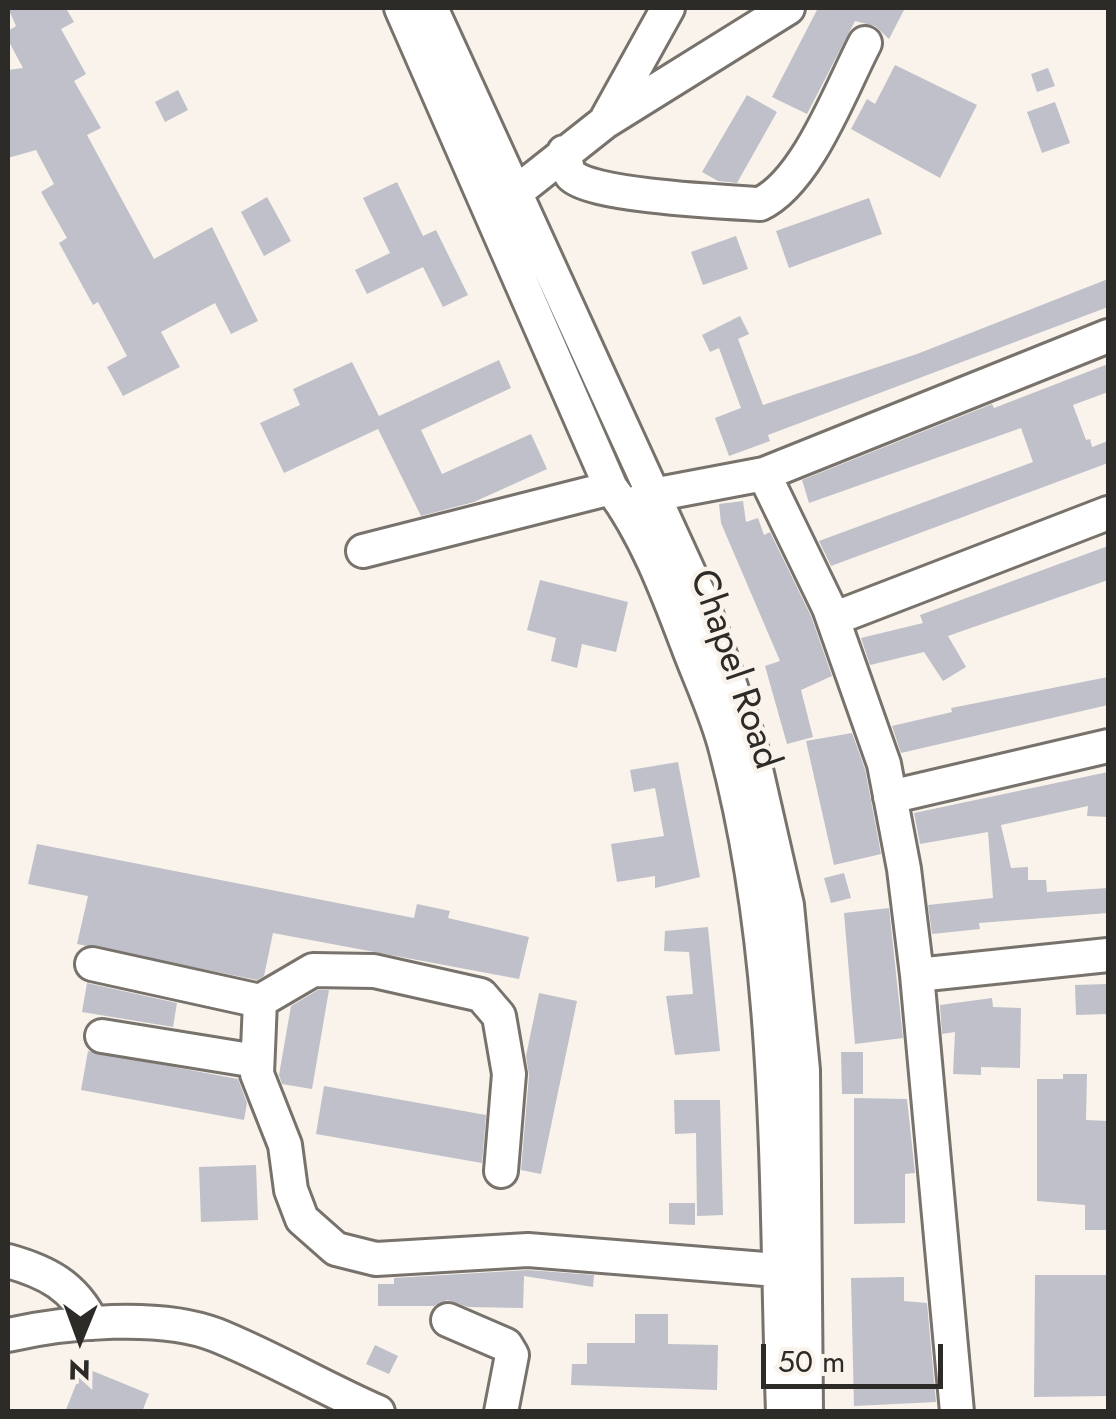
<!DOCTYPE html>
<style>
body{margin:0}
#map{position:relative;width:1116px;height:1419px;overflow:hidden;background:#f9f3eb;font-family:Jost,sans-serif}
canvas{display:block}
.frame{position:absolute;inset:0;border:10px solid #2d2b28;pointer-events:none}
.north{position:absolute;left:30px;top:1289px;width:100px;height:100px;-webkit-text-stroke:8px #f9f3eb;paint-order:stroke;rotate:181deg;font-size:28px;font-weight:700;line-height:40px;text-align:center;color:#2d2b28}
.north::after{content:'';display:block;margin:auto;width:35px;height:45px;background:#2d2b28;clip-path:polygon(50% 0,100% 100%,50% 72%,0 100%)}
.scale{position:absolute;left:761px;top:1344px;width:182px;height:45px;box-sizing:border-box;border:5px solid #2d2b28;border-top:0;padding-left:12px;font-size:30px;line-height:35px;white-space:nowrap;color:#2d2b28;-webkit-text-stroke:8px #f9f3eb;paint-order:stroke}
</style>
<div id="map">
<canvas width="1116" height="1419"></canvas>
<div class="frame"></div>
<div class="north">N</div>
<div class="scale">50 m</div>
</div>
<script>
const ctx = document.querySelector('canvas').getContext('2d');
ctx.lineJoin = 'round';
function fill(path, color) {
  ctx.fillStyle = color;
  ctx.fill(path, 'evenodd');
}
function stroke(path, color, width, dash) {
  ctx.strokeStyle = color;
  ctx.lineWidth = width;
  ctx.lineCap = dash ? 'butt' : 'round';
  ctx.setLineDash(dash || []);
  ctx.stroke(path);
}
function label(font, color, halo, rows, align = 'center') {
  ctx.font = font + ' Jost,sans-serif';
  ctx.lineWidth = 9;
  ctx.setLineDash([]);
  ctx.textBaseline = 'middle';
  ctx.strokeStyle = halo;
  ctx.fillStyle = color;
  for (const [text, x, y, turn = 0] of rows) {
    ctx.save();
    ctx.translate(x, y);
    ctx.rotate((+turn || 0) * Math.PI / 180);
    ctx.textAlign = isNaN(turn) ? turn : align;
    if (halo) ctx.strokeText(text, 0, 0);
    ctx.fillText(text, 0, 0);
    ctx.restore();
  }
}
const building = new Path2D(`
 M8,8H66L74,22L61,29L86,74L74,81L101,128L87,135L154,259L212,227L258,321L231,334L215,303L161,332L180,367L123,396L107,367L127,356L98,302L93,305L59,243L67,238L41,192L54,184L36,150L8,158V70L23,68L8,40V31L16,26Z
 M818,8H905L889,39L875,26L855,21L807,114L772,97Z
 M895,65L977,105L940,178L851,129L867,99L875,104Z
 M1048,68L1055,86L1037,92L1031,74Z
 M178,90L188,110L165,122L155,102Z
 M747,95L777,112L737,183L718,181L702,172Z
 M1055,102L1070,143L1042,153L1027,112Z
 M397,182L423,236L436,230L468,295L443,307L423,267L367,294L355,270L390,253L363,198Z
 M267,197L291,241L264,256L241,212Z
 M869,198L882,234L789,268L776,231Z
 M736,236L748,269L703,285L691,252Z
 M1108,279V307L768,435L770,441L729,456L715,418L741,408L719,348L710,352L702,335L740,316L749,334L738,339L763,405L917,354Z
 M499,360L511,388L421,430L442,474L531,434L547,469L474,502L421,516L378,429L284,473L260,423L300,405L293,389L352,362L379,416Z
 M1108,364V392L1073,405L1086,440L1090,439L1092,447L1108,441V463L831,566L819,541L1033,462L1021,428L809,503L802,480L992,404L994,408Z
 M743,501L746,522L758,518L764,535L770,532L811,616L832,676L801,690L813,737L787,744L765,666L780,661L721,523L719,504Z
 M1108,546V580L948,636L966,667L943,681L924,652L870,665L861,638L923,623L920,615Z
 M540,580L628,602L616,652L582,644L577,668L551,661L556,638L527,630Z
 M1108,677V705L901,753L892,726L952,712L951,708Z
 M852,733L865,769L881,854L834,865L806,741Z
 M678,762L700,877L655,888V876L617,882L611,844L664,836L655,788L634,792L630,770Z
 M1108,772V817L1087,816L1088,806L1001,825L1011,868L1028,867V880H1046L1047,892L1108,888V913L979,923L980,929L932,934L928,905L993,898L988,832L920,844L914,813Z
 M37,844L414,918L417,904L450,911L448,918L529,937L519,979L273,933L264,976L257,980L77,944L88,896L28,884Z
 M844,873L851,898L831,903L824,878Z
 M889,908L903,1038L855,1044L844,913Z
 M708,927L720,1051L675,1055L666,996L693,994L689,952L664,951L665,931Z
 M87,983L177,1003L173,1027L82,1012Z
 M1108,984V1014L1076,1015L1075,985Z
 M318,990H329L312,1089L282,1084L279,1075L291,1006Z
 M539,993L577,1001L541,1174L521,1170L529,1075L526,1056Z
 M992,998L993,1007L1021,1008L1020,1068L981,1067V1075L953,1074L955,1032L942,1034L940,1005Z
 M88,1051L238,1079L247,1103L244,1120L81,1090Z
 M841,1052H863V1094H842Z
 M1063,1074H1087L1086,1120L1108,1121V1230H1085V1205L1037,1201V1079H1063Z
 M324,1086L486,1115L482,1163L316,1134Z
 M854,1098L907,1099L915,1173L905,1174V1223L854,1224Z
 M674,1100H720L723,1215L697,1216L696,1133L675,1134Z
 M256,1165L258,1220L201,1222L199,1167Z
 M669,1203H695V1225L669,1224Z
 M528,1270L594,1275L593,1287L524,1276L523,1308L468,1307L447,1300L434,1306H378V1284H394V1278Z
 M1035,1275H1108V1396L1034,1397Z
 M904,1277V1301L927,1303L936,1402L854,1406L851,1278Z
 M635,1314H668V1344L718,1345L717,1390L571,1385L572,1364H587V1343H635Z
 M375,1345L398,1356L389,1374L366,1364Z
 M83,1367L149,1394L142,1412H65Z`);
const minor = new Path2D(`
 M401,8L611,488C645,533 667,591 687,644C700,679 717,714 726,750C783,965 775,1191 783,1412
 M431,8L701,599L750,743L787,905L803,1070L806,1412
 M607,118L668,8
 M564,152C566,159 567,170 571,175C589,196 728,202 760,204C807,182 841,89 865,43
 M514,194L605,122L788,8
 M764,474L829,608L884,764L904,869L917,975L957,1412
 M633,504L653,495L764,474L1108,336
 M363,551L611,488
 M833,619L1108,513
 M890,797L1108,746
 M92,964L260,1001L257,1074L285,1145L291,1190L302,1219L336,1249L376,1259L528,1250L777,1270
 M917,975L1108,955
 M260,1001L313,970L374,971L481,995L499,1016L509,1074L501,1171
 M102,1036L256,1061
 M8,1261C47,1272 74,1286 92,1323
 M448,1320L506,1345L512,1355L501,1412
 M8,1335C65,1322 160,1313 216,1335C271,1357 323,1388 378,1412`);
const streetNames = [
 ["Chapel Road",733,670,71]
];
fill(building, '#bfc0c9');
stroke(minor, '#77726b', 38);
stroke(minor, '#fff', 32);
label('38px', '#2d2b28', '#f9f3eb', streetNames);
</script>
